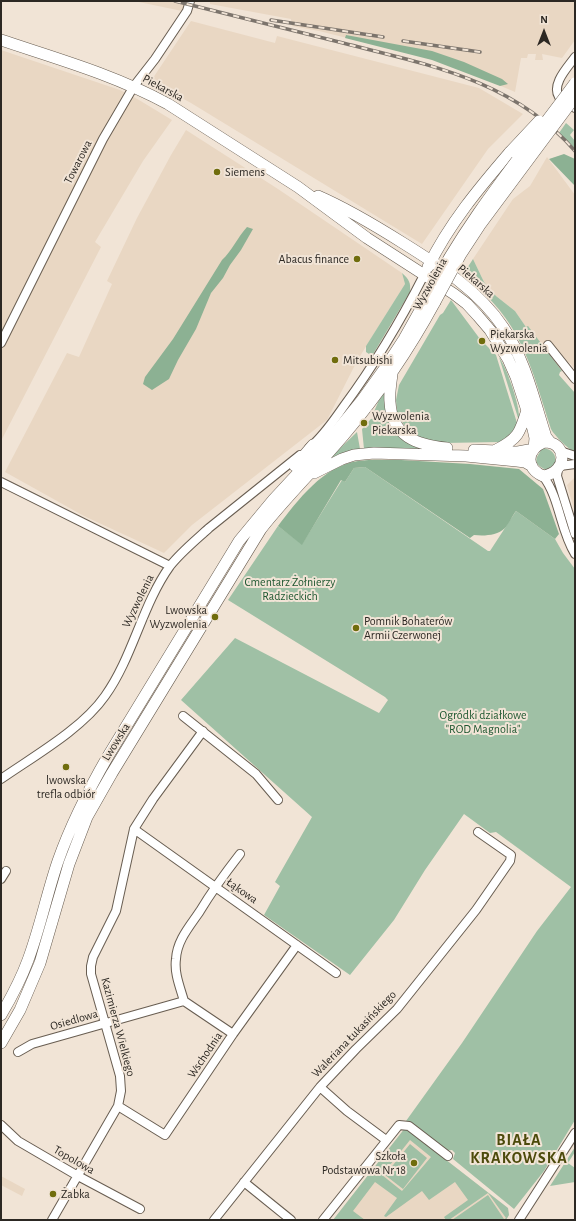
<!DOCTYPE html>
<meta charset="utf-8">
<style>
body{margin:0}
#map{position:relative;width:576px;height:1221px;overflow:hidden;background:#f1e4d6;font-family:"Alegreya Sans",sans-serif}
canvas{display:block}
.frame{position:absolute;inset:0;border:2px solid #2c2823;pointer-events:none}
.north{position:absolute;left:524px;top:12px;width:40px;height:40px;-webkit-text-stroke:3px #f1e4d6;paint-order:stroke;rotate:0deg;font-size:11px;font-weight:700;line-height:16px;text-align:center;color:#2c2823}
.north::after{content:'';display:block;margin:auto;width:14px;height:18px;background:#2c2823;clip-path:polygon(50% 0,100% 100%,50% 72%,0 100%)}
</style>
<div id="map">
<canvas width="576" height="1221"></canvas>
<div class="frame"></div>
<div class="north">N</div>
</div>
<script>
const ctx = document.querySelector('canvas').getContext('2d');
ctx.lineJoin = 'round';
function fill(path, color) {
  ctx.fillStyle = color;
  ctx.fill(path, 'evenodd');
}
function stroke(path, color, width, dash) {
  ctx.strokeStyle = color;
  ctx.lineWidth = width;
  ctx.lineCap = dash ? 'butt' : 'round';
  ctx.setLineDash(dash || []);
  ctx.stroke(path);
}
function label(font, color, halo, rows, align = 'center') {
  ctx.font = font + ' "Alegreya Sans",sans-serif';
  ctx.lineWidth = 4;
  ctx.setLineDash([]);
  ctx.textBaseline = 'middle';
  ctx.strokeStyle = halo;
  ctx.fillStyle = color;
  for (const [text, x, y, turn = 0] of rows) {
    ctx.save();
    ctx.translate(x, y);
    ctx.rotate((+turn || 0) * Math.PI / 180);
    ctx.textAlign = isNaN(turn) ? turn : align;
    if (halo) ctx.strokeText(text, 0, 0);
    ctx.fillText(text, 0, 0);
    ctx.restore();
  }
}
const built = new Path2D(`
 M134,1H186L182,11Z
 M210,1H575V40L562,58L542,54L543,60H535L536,54H528L527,58H521L515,92L447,63L319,31L292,26L291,19L210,4Z
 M191,21L275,43L277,36L479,88L523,114L488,149L422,244L191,103L151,81Z
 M1,50L120,90L139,100L172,120L143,161L95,242L101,247L1,441Z
 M186,130L278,189L402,273L405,284L357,361L327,420L192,525L164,553L84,516L5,472L67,353L79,357L112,284L107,281L137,218L171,155Z
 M547,157L575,195V369L569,362L551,374L526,327L515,311L496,296L484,282L473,259L513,199L530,186Z
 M575,477V512L567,485Z
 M405,1128L508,1208L509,1215L506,1220H333Z
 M1,1176L25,1189L22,1196L1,1185Z`);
const green = new Path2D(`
 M566,123L574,130L570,135L575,141V149L559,133Z
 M473,259L484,282L496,296L515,311L526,327L528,326L562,371L560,372L559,375L575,393V452C569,450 554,435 551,429C531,367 521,318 465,278L464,273Z
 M402,273C409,279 411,283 410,292L372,356L366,352V346L405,284Z
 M451,300L480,339L478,341L483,345L484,343L496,355L517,423L515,431L500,442L444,443L423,439L416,435L405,426L400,419L397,413L396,400L399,385L440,315L443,313Z
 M499,357C507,368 521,408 519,421Z
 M386,391L385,404L386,410L373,414L379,400Z
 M388,415L427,450L364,449L362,429L364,427L366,428L369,425L368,422L371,419Z
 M357,432L360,449L330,460L329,459Z
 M542,448C552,449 557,454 555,464L548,470C542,469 534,464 537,457C539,453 541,451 542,448Z
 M365,467L488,551H490L516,511L555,539L563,553L575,569V1120L544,1171L514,1209L453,1159L455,1153L452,1150L444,1151L406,1121L462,1043L537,931L571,887L496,832L490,833L464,814L425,870L394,920L350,975L264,915L280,886L275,882L312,817L181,700L235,638L379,713L388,700L385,697L228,600L278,526L302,544L342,480L345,482L354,468Z
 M405,1128L508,1208L509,1215L506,1220H503L506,1218L488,1193L449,1220H446L444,1217L468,1200L455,1182L429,1200L422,1191L386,1217L384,1216L397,1198L375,1182L353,1211L365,1220H333ZM410,1140L431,1157L402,1191L382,1175Z
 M410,1144L427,1158L403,1189L385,1175Z
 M575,1147V1152L568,1163L575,1168V1182L550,1186Z
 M488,1195L504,1219L502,1220H452Z`);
const forest = new Path2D(`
 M346,35L432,51L464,62L502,79L508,84L500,86L432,60L345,38Z
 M564,154L575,159V186L549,159Z
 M247,227L253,229L241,250L230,265L223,278L211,293L196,329L178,360L169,379L152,390L143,384L145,377L173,339L222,260C232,251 237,238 247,227Z
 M401,460L470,464L519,469L543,489L559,534L555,539L516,511C512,516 509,524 505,528C497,536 483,536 474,535L470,538L365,467L354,468L345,482L341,480L302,545L278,526C298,500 323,466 358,461C372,459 387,460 401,460Z`);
const street = new Path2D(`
 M575,57C568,67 551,84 559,97C562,101 570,105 575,108
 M1,343L103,139L134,86L155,59L187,11L190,1
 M548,345L575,379
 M309,448C323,437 334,420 344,406C375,364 401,320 424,275
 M560,451L575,456
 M560,466L575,464
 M558,469L557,476L575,534
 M543,476C560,498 560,530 575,554
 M1,482L170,566
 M183,716L256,774L278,800
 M1,779C34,756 82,729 105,696C133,657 142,605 170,566C181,552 196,540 209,528L300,455
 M134,829L336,973
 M1,879L6,871
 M184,1001C180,987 174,973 176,959C177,940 190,926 200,911C212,891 226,872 240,854
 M18,1052L32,1044L184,1001L233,1034
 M320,1087L347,1111L386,1140
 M118,1106L165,1135L233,1034L297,945
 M1,1125L18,1141L78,1176L140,1209
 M244,1182L291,1220
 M52,1220L118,1106L121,1091L120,1076L91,974V966L93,957L116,911L134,829L153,799L203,731
 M214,1220L320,1087L356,1049L397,1009L476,910L510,861L511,855L478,832
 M323,1220L399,1125L409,1126L448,1156
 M519,1220L575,1133`);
const secondary = new Path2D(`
 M1,40C58,59 115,75 168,104L298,187L367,238L454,294L467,304L478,316L490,330L508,359L516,377L533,429L535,438L534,449
 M318,196C348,209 376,226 403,243C440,266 479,291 503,327C525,359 534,400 546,437L550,442
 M428,267C449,224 479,188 510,152
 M392,374C391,383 389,393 390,402C392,437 417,445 447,448
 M544,442C567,441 569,472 543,476C525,468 526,450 544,442Z
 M474,450L518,452L534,449
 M496,450C518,439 520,433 527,410
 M295,466L313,445
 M314,473L342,459L354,455L374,453L466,456L517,461L525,462L532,466
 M1,1015C11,998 21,979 28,960C40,928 47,893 58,861C71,824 89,789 108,756L239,541L273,500L336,432L362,400L385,368L404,339L427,298
 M1,1043L20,1010L40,963L69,864L87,817L112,773L261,529C287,496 317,467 344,435C379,394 409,350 435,302`);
const rail = new Path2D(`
 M175,1C231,15 287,29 343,43C429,65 513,80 575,151
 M271,20L383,37
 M403,41L480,52`);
const secondaryBridge = new Path2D(`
 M510,152L539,121
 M427,298C467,219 523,154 575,83
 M435,302L461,254L480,225L575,97`);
const markers = [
 [217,172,4,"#706d0d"],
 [357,259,4,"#706d0d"],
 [482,341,4,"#706d0d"],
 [335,360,4,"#706d0d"],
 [364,423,4,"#706d0d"],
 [215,617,4,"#706d0d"],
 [356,628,4,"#706d0d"],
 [66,767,4,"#706d0d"],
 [414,1163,4,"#706d0d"],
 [53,1194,4,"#706d0d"]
];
const streetNames = [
 ["Piekarska",163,88,28],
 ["Towarowa",78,162,-63],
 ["Piekarska",476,281,41],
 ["Wyzwolenia",430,284,-61],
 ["Wyzwolenia",138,601,-64],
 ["Lwowska",116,742,-58],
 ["Łąkowa",242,891,35],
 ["Osiedlowa",74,1020,-16],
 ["Kazimierza Wielkiego",118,1027,75],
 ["Waleriana Łukasińskiego",354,1034,-46],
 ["Wschodnia",205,1055,-56],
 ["Topolowa",74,1160,30]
];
const poiNames = [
 ["Siemens",225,172],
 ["Abacus finance",349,259,"right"],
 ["Piekarska",490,334],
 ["Wyzwolenia",490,348],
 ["Mitsubishi",343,360],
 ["Wyzwolenia",372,416],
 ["Piekarska",372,430],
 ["Lwowska",207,610,"right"],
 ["Wyzwolenia",207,624,"right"],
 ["Pomnik Bohaterów",364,621],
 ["Armii Czerwonej",364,635],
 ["lwowska",66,780,"center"],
 ["trefla odbiór",66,794,"center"],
 ["Szkoła",406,1156,"right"],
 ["Podstawowa Nr 18",406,1170,"right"],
 ["Żabka",61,1194]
];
const parkNames = [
 ["Cmentarz Żołnierzy",290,582],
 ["Radzieckich",290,596],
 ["Ogródki działkowe",483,715],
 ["\"ROD Magnolia\"",483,729]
];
const districtNames = [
 ["BIAŁA",519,1140],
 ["KRAKOWSKA",519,1158]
];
fill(built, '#e9d7c3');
fill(green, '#9fc0a5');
fill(forest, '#8cb193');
stroke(street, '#685d51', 10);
stroke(secondary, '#685d51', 12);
stroke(street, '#fff', 8);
stroke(secondary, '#fff', 11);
stroke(rail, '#7c746c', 3.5);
stroke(rail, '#f1e4d6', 2, [6]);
stroke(secondaryBridge, '#685d51', 12, []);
stroke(secondaryBridge, '#fff', 11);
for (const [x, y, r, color] of markers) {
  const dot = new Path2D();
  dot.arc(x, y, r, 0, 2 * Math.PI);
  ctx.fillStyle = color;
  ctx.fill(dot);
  stroke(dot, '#f1e4d6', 1.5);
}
label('12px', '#2c2823', '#f1e4d6', streetNames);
label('12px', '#2c2823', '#f1e4d6', poiNames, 'left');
label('12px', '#1e5730', '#f1e4d6', parkNames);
ctx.letterSpacing = '1px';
label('bold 16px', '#4c4a0b', '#f1e4d6', districtNames);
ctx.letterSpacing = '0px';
</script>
